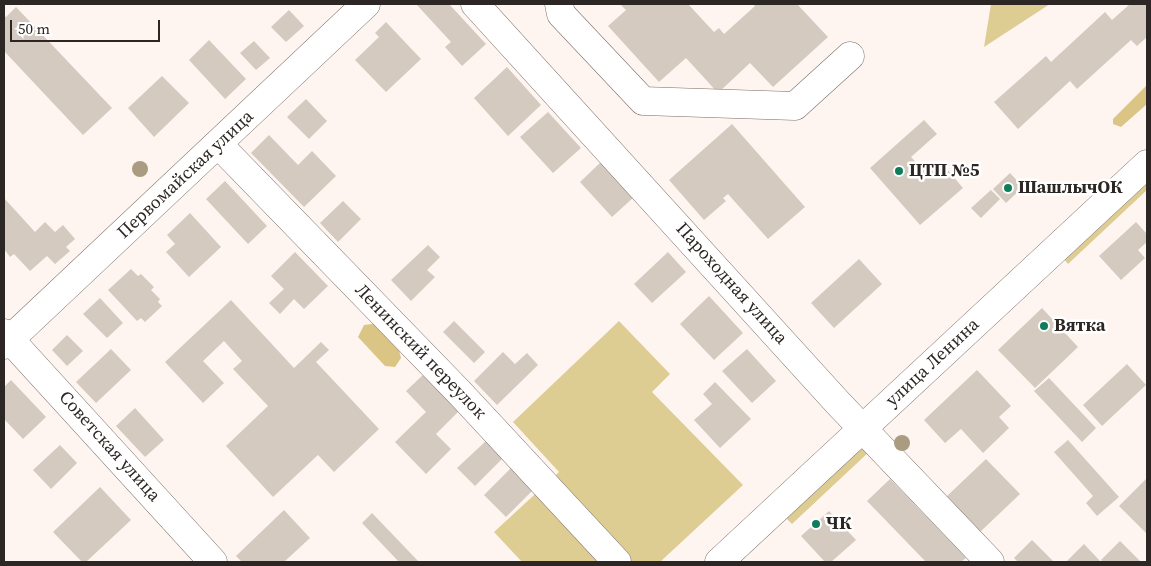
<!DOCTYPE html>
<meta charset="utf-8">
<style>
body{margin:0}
#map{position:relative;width:1151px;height:566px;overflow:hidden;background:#fef5f1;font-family:"Source Serif 4",serif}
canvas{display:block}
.frame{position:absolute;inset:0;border:5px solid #2c2724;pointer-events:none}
.scale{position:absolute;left:10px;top:20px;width:150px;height:22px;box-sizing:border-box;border:2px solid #2c2724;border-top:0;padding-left:6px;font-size:15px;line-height:18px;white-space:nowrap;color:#2c2724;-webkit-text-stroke:4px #fff;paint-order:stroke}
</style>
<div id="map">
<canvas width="1151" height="566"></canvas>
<div class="frame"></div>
<div class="scale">50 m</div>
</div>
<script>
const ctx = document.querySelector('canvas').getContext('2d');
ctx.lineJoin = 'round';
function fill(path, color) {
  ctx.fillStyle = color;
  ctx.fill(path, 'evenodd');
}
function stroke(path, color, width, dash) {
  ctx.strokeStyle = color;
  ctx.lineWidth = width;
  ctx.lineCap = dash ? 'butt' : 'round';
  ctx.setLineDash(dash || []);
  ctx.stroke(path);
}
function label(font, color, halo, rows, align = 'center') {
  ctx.font = font + ' "Source Serif 4",serif';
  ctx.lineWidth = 5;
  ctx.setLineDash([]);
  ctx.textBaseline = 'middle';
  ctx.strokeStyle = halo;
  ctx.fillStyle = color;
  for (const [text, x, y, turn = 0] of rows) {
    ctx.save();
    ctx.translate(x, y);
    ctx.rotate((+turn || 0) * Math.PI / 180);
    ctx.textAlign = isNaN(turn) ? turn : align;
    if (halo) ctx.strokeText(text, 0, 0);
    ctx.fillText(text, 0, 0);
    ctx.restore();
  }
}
const green = new Path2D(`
 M991,4H1050L984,47Z
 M1147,179V190L1068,264L1063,258Z
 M619,321L670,374L652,392L743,485L660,562H522L494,532L559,472L513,422Z
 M864,445L870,451L792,524L786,518Z`);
const forest = new Path2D(`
 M1147,85V104L1121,127L1113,124V119Z
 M372,324C386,326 399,344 401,358L395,367L385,366L358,337L364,325Z`);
const building = new Path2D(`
 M416,4H449L486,44L462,66L445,47L451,42Z
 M620,4H688L714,32L719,28L724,34L755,6L753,4H797L828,37L773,87L750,63L718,93L686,58L659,82L608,26L626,10Z
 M1130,4H1147V37L1137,46L1131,40L1077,89L1070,81L1018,129L994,102L1046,56L1051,62L1105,12L1112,20Z
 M16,7L112,108L83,135L4,51V16L6,17Z
 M289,10L304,26L286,42L271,27Z
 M386,22L421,59L386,92L355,60L379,37L375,33Z
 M209,40L246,79L225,99L189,60Z
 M254,41L270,58L256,70L240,53Z
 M507,67L541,105L508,136L474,98Z
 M162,76L189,103L154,137L128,108Z
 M306,99L327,121L309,139L287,117Z
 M548,112L581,148L553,173L520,137Z
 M924,120L937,134L911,157L928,175L941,162L963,188L920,225L870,168Z
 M732,124L805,207L768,239L728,194L723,198L726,201L704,220L669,180Z
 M269,135L298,165L312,151L336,176L304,207L251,153Z
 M601,162L634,197L612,217L580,182Z
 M1010,173L1023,187L1006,203L993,189Z
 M225,181L267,226L248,244L206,199Z
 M991,190L1000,199L981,218L971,208Z
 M4,198L35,232L45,222L55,232L63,225L75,239L66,247L70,251L55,264L47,256L30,271L14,254L10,257L4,249Z
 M343,201L361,219L338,242L320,223Z
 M190,213L221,247L189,277L166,252L175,244L167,235Z
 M1136,222L1147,234V242L1138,250L1145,258L1121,280L1099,256Z
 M428,245L440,257L427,270L435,277L411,301L391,280Z
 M295,252L328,286L304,309L294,299L280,314L269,303L284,289L271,276Z
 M668,252L686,272L652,303L634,284Z
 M859,259L882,284L834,328L811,303Z
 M131,269L138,276L141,274L154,287L151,290L160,299L158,302L162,306L145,322L141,318L137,321L108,290Z
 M709,296L743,333L714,360L680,324Z
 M100,298L123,323L107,338L83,314Z
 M231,300L294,368L321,342L329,350L316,362L379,429L334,472L318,455L273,497L226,446L268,406L233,369L242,361L224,341L203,361L224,383L203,403L165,362Z
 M1042,308L1078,347L1035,388L998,350Z
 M454,321L485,352L474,363L443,332Z
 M67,335L83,351L67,366L52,350Z
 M111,349L131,370L96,403L76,382Z
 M747,349L776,381L752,403L722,371Z
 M503,352L515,364L527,353L538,365L497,405L474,381Z
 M1127,364L1146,385L1102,426L1083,405Z
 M977,370L1011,406L999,417L1009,428L983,453L961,429L945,443L924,420Z
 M425,373L461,409L436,434L451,449L426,474L395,442L426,412L406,391Z
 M1049,378L1096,428L1082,442L1034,391Z
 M11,380L46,417L23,439L4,419V387Z
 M715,382L751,419L720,448L694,420L712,404L703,394Z
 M135,408L164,440L145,457L116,426Z
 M487,440L504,457L475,486L457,468Z
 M1068,440L1119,497L1097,516L1086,503L1093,496L1054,452Z
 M60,445L77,463L51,489L33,470Z
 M986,459L1020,494L979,533L945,498Z
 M513,466L535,488L506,517L484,495Z
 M1147,478V534L1119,506Z
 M890,479L966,558L961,562H926L867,501Z
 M100,487L131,520L86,562H82L53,532Z
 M284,510L310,538L284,562H242L236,556Z
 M829,511L856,540L831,562H825L801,536Z
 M372,513L419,562H399L362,523Z
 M1032,540L1054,562H1018L1014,558Z
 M1120,541L1141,562H1103L1101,560Z
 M1084,544L1101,562H1066Z`);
const minor = new Path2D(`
 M475,4L838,403L990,562
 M559,4L561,14L643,101L795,106L850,56
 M219,145L459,392L617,562
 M4,333L213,562
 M4,345L366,4
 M719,562L1147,164`);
const trees = [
 [140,169],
 [902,443]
];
const markers = [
 [899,171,5,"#0d7d5a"],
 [1008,188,5,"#0d7d5a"],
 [1044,326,5,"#0d7d5a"],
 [816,524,5,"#0d7d5a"]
];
const poiNames = [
 ["ЦТП №5",909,171],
 ["ШашлычОК",1018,188],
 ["Вятка",1054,326],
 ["ЧК",826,524]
];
const streetNames = [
 ["Первомайская улица",186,175,-43],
 ["Пароходная улица",731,284,48],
 ["Ленинский переулок",420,352,46],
 ["улица Ленина",933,363,-43],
 ["Советская улица",109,447,48]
];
fill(green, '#decd93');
fill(forest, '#dac584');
fill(building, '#d4cac0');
stroke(minor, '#796c67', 29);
stroke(minor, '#fff', 28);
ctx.fillStyle = '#a99c80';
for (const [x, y] of trees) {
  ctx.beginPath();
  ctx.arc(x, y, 8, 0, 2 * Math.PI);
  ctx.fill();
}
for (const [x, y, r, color] of markers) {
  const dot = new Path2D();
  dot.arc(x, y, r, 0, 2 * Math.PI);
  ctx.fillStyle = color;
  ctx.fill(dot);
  stroke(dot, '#fff', 2);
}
label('bold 18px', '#2c2724', '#fff', poiNames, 'left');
label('18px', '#2c2724', '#fff', streetNames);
</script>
